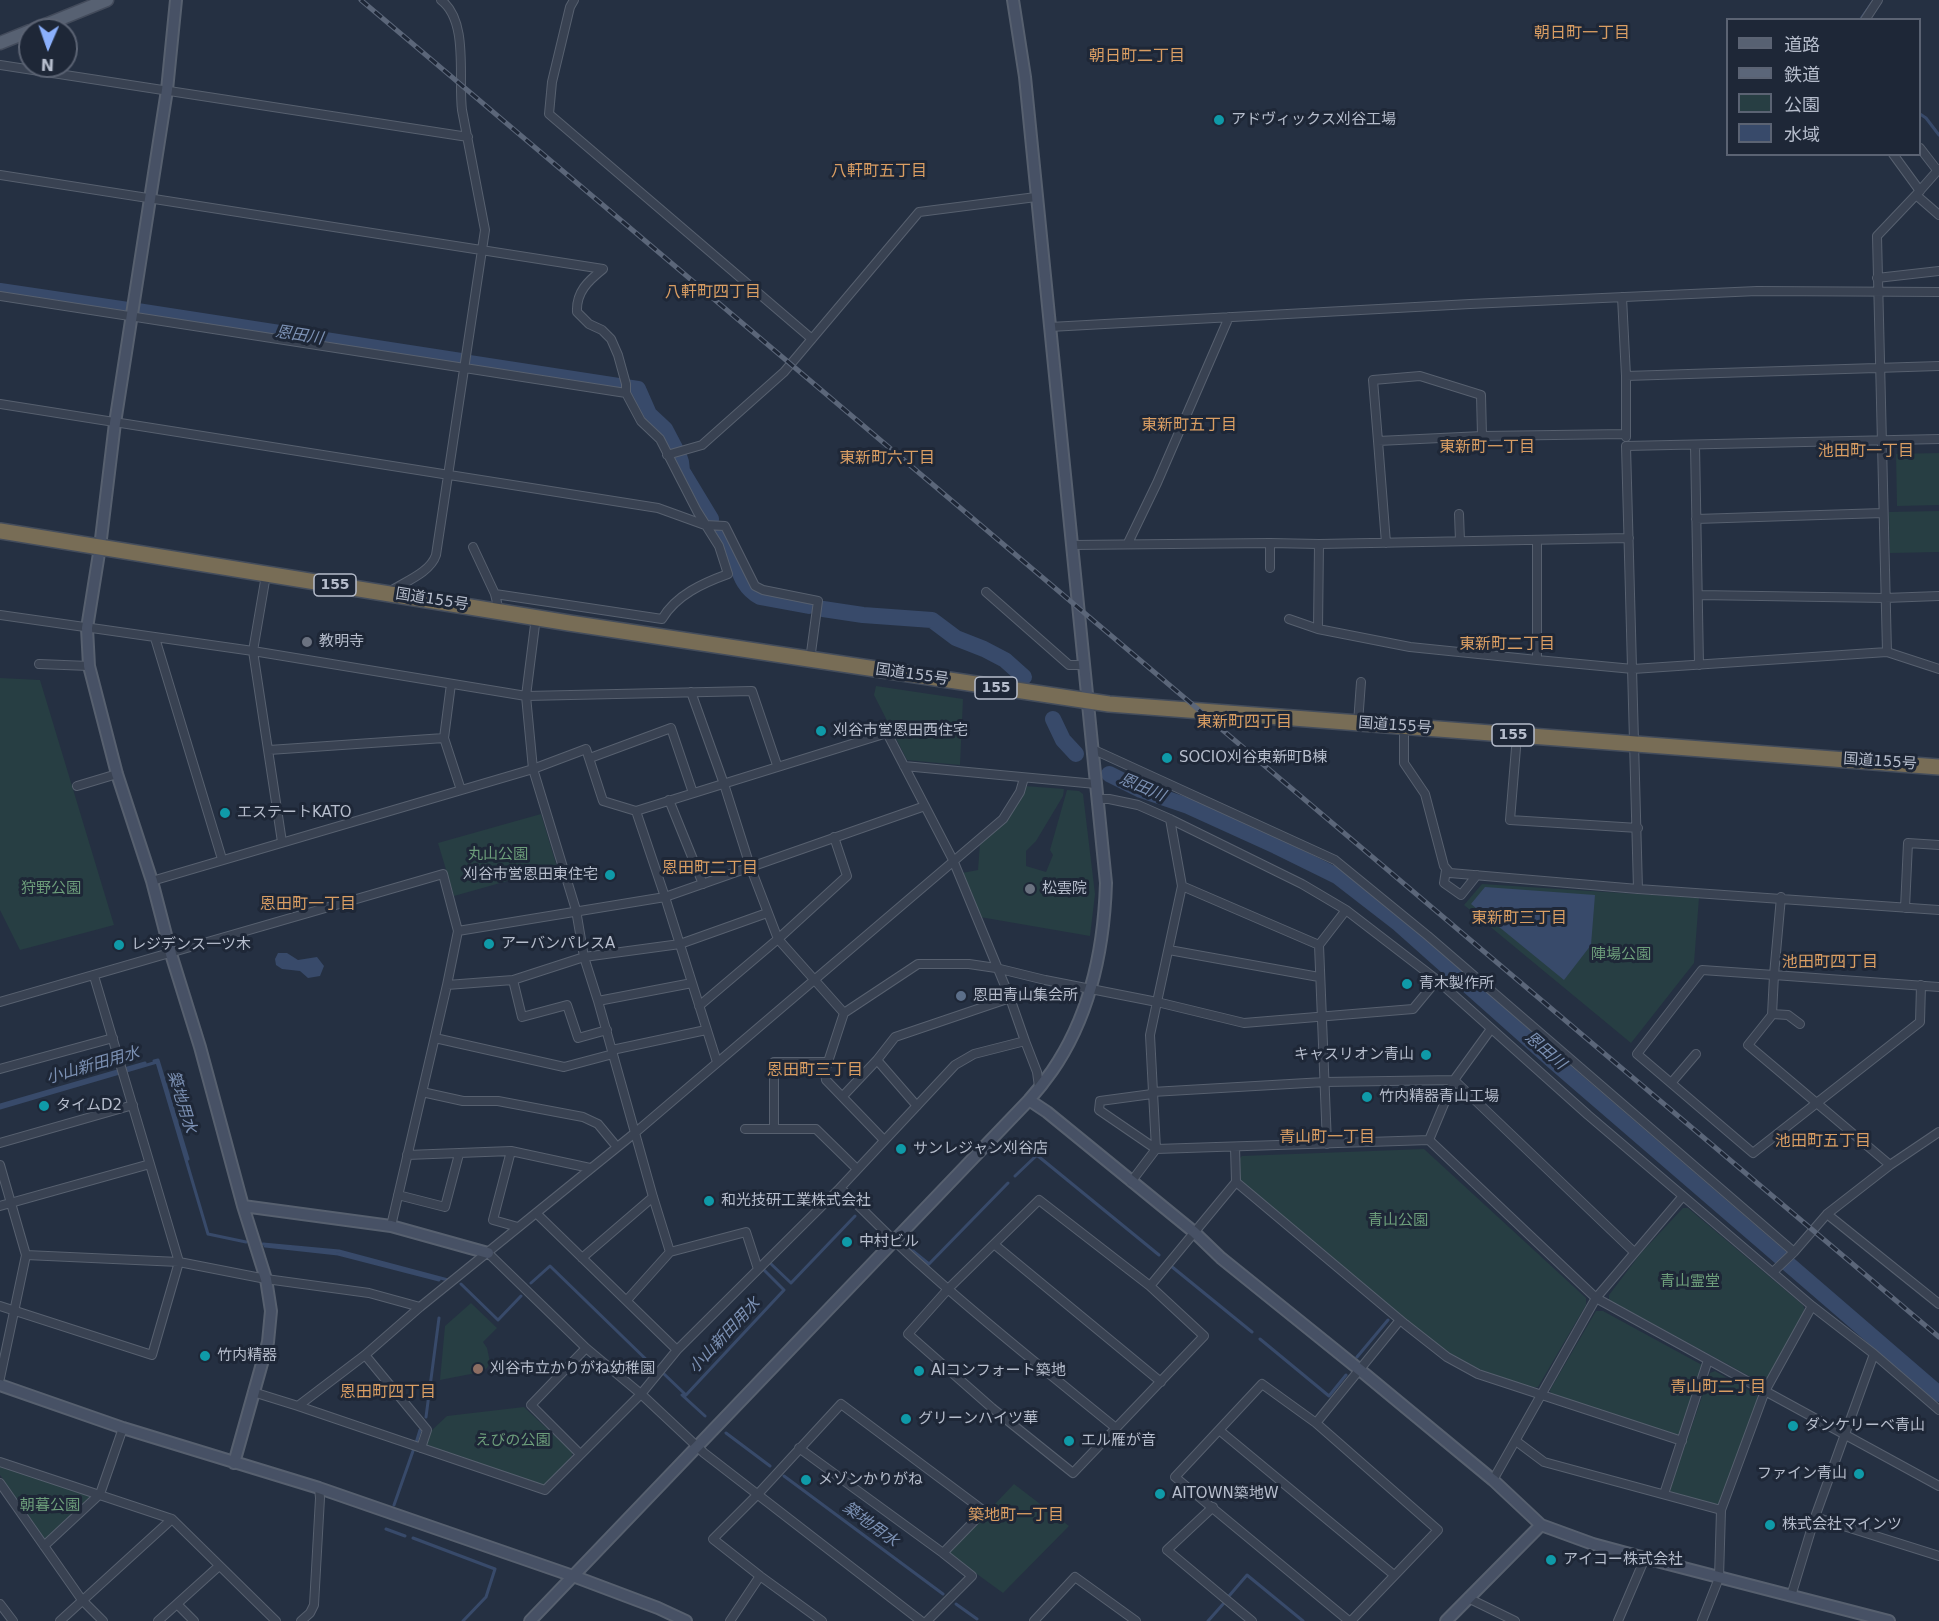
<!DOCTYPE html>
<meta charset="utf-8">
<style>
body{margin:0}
#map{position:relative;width:1939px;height:1621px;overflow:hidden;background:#253042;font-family:"DejaVu Sans","Noto Sans JP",sans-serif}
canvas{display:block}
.legend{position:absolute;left:1726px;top:18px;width:195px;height:138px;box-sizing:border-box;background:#1e2737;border:2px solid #5b6373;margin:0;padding:8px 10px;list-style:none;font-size:18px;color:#b6bdcc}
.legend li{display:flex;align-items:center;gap:12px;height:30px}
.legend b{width:30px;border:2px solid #5b6373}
.north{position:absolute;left:18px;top:18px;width:60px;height:60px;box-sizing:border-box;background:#1e2737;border:2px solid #5b6373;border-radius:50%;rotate:182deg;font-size:16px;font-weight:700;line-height:24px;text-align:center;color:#b6bdcc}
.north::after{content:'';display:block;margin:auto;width:21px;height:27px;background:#8bb0fc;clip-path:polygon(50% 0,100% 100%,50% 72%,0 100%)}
</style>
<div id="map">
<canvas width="1939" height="1621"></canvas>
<ul class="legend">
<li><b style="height:8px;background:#576172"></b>道路</li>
<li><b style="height:8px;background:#5b6679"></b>鉄道</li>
<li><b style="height:16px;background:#273e43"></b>公園</li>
<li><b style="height:16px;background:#384a6a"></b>水域</li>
</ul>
<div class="north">N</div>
</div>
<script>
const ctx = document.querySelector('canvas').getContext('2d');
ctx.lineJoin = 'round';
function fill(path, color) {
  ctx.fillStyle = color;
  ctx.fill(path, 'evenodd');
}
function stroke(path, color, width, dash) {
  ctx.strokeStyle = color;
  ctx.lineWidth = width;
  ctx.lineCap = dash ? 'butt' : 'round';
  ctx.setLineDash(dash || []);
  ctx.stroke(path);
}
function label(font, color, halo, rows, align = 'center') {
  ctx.font = font + ' "DejaVu Sans","Noto Sans JP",sans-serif';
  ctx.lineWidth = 6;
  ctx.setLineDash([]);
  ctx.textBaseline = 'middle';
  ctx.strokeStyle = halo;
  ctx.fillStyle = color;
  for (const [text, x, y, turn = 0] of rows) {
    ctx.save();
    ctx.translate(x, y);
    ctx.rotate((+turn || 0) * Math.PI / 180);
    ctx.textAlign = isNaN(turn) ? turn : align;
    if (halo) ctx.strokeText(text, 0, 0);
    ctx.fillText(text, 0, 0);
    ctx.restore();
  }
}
const green = new Path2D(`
 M1939,453V505L1897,506L1896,454Z
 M1939,511V552L1890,553L1889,512Z
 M0,678L40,680L114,925L20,950L0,910Z
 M876,686L963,699L960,765L907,760L874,695Z
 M1025,786L1064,789L1063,796L1036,841L1026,851V866L1046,872L1053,855L1050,850L1067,790L1079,791L1083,794L1095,894L1090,936L980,917L962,873L978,870L980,843C1002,824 1013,814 1025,786Z
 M541,814L557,867L454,896L438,843Z
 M1482,884L1699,898L1694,963L1631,1043L1464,905Z
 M1424,1149L1586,1298V1305L1538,1387H1531L1481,1370L1442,1349L1238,1181V1160L1242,1156Z
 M1683,1208H1688L1803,1305L1805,1311L1766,1382L1762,1383L1609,1300V1295L1641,1253Z
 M471,1303L497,1328L483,1342L487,1348L490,1362L487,1368L481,1372L440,1380L445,1326Z
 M1596,1311H1603L1702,1365L1703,1367L1682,1433L1677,1435L1551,1394L1550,1390Z
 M1715,1371L1757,1395L1758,1399L1721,1503L1717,1506L1672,1493L1670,1490L1710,1373Z
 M524,1407L572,1452V1456L545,1484L539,1485L426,1446L431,1431L447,1416Z
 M0,1466L89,1496V1500L45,1539L0,1475Z
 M1014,1484L1069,1526L1003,1593L948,1553Z`);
const water = new Path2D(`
 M1485,887L1595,895L1591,945L1564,980L1471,904Z
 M278,953H287L298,960L317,957L324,966L320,976L308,978L300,971L282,969L276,965L275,959Z`);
const stream = new Path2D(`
 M1860,20L1874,0
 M1920,114L1926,118L1939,135
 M154,1061L158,1060L188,1159
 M0,1105L145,1063
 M0,1108L157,1062L208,1234L246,1242
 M1015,1176L1036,1156H1038L1159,1255
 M263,1244L339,1251L448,1280
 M265,1246L338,1254L439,1280
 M908,1247L929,1264L1008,1183
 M770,1263L791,1283L855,1216
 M1171,1266L1252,1332
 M531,1283L550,1266L656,1369
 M461,1284L498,1320L521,1296
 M1260,1339L1329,1396L1346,1375
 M1357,1357L1388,1320
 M663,1373L686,1395L784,1290L764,1270
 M682,1395L705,1416
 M426,1417L439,1318
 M726,1433L770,1466
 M416,1443L420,1430
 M784,1476L943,1594
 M394,1505L413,1451
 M386,1529L405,1536
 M413,1538L495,1569L486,1597L463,1621
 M1229,1596L1247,1575L1303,1621
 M956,1604L977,1619
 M1208,1621L1224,1603`);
const river = new Path2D(`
 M0,291L128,310
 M137,311L461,361
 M469,363L638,389L649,414L665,429L676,450
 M678,453L681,462L682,471L711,519
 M718,530C722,535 726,540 729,545C739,565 739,586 760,597L809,606
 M823,609L863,615L932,620L956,638L984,649L1005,660L1024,677
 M1053,719L1063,740L1076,754
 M1109,774L1141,790L1188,806L1276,846L1337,876L1399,924L1553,1061L1939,1394`);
const street = new Path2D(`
 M574,0L570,7L552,82L549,114L812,339
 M1865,20L1878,0
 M0,65L468,137
 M1920,148L1937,170
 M1893,154L1920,191
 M1939,169L1916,195L1939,215
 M0,175L603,269C588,281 576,292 577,312L589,324L602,330L611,339L618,355L626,384V393L641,421L660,439L697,511L719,546L728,574C703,583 676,595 662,619L495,594
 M1877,278L1939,271
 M0,296L626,393
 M1622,297L1626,376V437
 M1050,327L1470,304L1757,291L1939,292
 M1626,376L1939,366
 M0,404L658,508L705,525L725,526L755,586L763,590L818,601L810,660
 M1939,439L1626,446L1638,889L1939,910
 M1378,441L1373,380L1420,376L1481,395L1482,436
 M1695,445L1699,665
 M667,455L702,445L784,372L919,212L1036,197
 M1459,514L1460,541
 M1696,519L1883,513
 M1537,540V660L1633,669L1887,652L1939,669
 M1128,543L1157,483L1229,317
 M1386,543L1378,441L1482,436L1626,434
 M1319,544L1318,629L1410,647L1537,660
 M1072,545L1270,543L1319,544L1629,538
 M473,547L495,594L499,611
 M1270,568V543
 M266,575L253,651L282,842
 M389,592C404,582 430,573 436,555L485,230L462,110C458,78 469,21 441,0
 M986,592L1069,665H1084
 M1699,595L1885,598L1939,596
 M0,615L253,651L526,696L752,691L777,765
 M536,617L526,696L533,769L576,910L584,957L598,1001L653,1197L670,1252
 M1289,619L1318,629
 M155,638L222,859
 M1887,652L1877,236L1916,195
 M39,664L89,666
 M451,684L444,738L461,790
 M691,692L724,784L750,866L778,939L844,1013
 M1358,723L1361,682
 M1404,727V763L1425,794L1444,866L1450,873L1638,889
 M1516,748L1510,820L1638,828
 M1092,749L1335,860L1428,936L1794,1252
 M269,750L444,738
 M590,758L671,728L693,793
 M904,766L1096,784
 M77,786L117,774
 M1098,799H1109L1138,805L1170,819L1302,884L1346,910L1437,980L1588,1115L1812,1306L1765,1391L1939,1486
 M669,800L703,884
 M636,811L665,897L717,1062
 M1170,819L1182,886L1157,1002L1244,1023L1413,1009L1437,980
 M1446,870L1444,883L1461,895L1477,875
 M152,881L533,769L586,749L603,801L636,811L887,733L953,860L1010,998L1025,1041
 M1182,886L1319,945
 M1781,897L1774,975L1702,970L1637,1054L1753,1153L1920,1022L1921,985
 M1905,908L1908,843L1939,845
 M458,931L665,897L925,806
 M1169,950L1319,977
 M513,980L522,1017L567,1005L578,1038L607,1030
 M598,1001L692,983
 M0,1002L443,874L458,931L447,985L513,980L584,957L680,944L767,913
 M699,1006L778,939L847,876L834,837
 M1772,1014L1788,1015L1800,1024
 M435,1038L564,1067L613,1054
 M612,1050L706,1030
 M877,1060L917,1106
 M0,1069L113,1038
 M1672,1082L1696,1054
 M422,1092L463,1101H498L583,1117L598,1124L617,1147
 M1152,1092L1324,1082L1454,1080L1491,1029
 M1152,1094L1100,1101L1099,1110L1156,1149L1429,1140L1596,1298L1765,1391L1721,1510L1719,1578L1702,1621
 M843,1096L877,1060L895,1037L1010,998
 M774,1127V1062H828
 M745,1129H816L857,1169
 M884,1140L826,1080L825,1071L844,1013L918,964H969L996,968L1045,980L1157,1002L1150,1035L1156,1149L1131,1182
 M1429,1140L1454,1080L1634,1252
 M0,1143L133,1105
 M1327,1144L1319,945L1346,910
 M1235,1147L1236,1182
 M511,1151L493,1220L518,1227
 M407,1155L511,1151L590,1168
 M0,1165L26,1255
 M1890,1165L1748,1045L1772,1015L1774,975L1939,987
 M840,1188C868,1214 894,1242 923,1267C985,1323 1051,1375 1116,1428L1073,1473L992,1408L908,1334L949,1288L1039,1200L1150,1286L1204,1336L1116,1428
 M398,1195L445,1207L459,1154
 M0,1206L150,1164
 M536,1213L677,1350
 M1827,1214L1939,1304
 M391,1226L447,985
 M995,1245L1161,1382
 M488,1253L586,1348L641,1394L704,1453L921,1621
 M582,1258L653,1197
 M1773,1272L1794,1252L1827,1214L1890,1165L1939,1132
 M1150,1286L1236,1182L1405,1324L1447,1357L1478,1374L1682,1441
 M627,1300L670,1252L746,1232L758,1269
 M0,1306L152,1355L179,1262L94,976
 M1812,1306L1874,1354
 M365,1355L427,1430L421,1448
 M0,1378L26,1255L179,1262L266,1279L369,1293L420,1307
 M253,1392L298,1406L365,1355L420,1307L636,1132L1003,819L1020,792L1024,778
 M298,1406L545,1490L641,1394L677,1350L840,1188L955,1065L974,1054L1025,1041L1037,1072L1039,1087
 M1316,1423L1400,1320
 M1219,1430L1394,1575
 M1516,1441L1544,1462L1721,1510
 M799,1448L943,1553L972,1576L927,1621
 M580,1454L531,1405L586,1348
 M0,1462L172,1519L276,1621
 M1493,1480L1596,1298L1683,1196
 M0,1483L82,1600L103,1621
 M1664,1494L1708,1360
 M1213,1507L1167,1550L1252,1621
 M1815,1517L1939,1556
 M44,1546L100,1494L123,1428
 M1791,1596L1815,1517L1874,1354L1939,1410
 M1468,1598L1515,1621
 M0,1604L13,1621
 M177,1604L194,1621
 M60,1621L172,1519
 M158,1621L219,1566
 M301,1621L310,1613L314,1605L320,1498L319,1488
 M730,1621L760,1576
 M822,1621L760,1576L713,1539L758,1494L841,1404L984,1511L943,1553
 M1034,1621L1075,1577L1136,1621
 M1349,1621L1175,1477L1262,1384L1316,1423L1438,1530L1351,1621
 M1618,1621L1645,1558`);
const secondary = new Path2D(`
 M176,0L167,90L115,423L100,547L87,628L89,666L117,774L152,881L171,954L200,1047L243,1206L266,1279L271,1311L268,1342L234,1463
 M1029,1100L1047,1112L1194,1232L1221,1258L1360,1370L1493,1480L1541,1525L1593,1544L1645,1558L1889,1621
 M243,1206L391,1226L488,1253
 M0,1385L123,1428L319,1488L573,1576L658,1608L686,1621
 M530,1621L1029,1100C1037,1091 1045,1081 1052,1071C1090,1016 1104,949 1106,883L1025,77L1013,0
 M1446,1621L1541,1525`);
const primary = new Path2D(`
 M33,30L107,0
 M0,43L30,31`);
const highway = new Path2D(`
 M0,531L569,623L1109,704L1939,767`);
const rail = new Path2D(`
 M361,0L1939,1337`);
const markers = [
 [1219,120,6,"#0f9aa8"],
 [307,642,6,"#6b7280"],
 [821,731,6,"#0f9aa8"],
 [1167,758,6,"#0f9aa8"],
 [225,813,6,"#0f9aa8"],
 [610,875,6,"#0f9aa8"],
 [1030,889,6,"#6b7280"],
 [489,944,6,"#0f9aa8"],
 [119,945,6,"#0f9aa8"],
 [1407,984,6,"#0f9aa8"],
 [961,996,6,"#5c6f8a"],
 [1426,1055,6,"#0f9aa8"],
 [1367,1097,6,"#0f9aa8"],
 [44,1106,6,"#0f9aa8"],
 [901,1149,6,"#0f9aa8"],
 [709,1201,6,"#0f9aa8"],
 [847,1242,6,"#0f9aa8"],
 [205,1356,6,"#0f9aa8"],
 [478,1369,6,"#8d6e63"],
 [919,1371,6,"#0f9aa8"],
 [906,1419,6,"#0f9aa8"],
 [1793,1426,6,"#0f9aa8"],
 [1069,1441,6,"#0f9aa8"],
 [1859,1474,6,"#0f9aa8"],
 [806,1480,6,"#0f9aa8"],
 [1160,1494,6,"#0f9aa8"],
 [1770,1525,6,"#0f9aa8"],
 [1551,1560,6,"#0f9aa8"]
];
const shields = [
 [335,585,42],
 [996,688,42],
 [1513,735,42]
];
const shieldNames = [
 ["155",335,585],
 ["155",996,688],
 ["155",1513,735]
];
const poiNames = [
 ["アドヴィックス刈谷工場",1231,120],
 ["教明寺",319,642],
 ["刈谷市営恩田西住宅",833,731],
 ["SOCIO刈谷東新町B棟",1179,758],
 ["エステートKATO",237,813],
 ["刈谷市営恩田東住宅",598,875,"right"],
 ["松雲院",1042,889],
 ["アーバンパレスA",501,944],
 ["レジデンス一ツ木",131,945],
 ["青木製作所",1419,984],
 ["恩田青山集会所",973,996],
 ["キャスリオン青山",1414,1055,"right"],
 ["竹内精器青山工場",1379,1097],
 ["タイムD2",56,1106],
 ["サンレジャン刈谷店",913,1149],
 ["和光技研工業株式会社",721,1201],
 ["中村ビル",859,1242],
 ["竹内精器",217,1356],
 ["刈谷市立かりがね幼稚園",490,1369],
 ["AIコンフォート築地",931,1371],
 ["グリーンハイツ華",918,1419],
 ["ダンケリーベ青山",1805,1426],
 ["エル雁が音",1081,1441],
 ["ファイン青山",1847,1474,"right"],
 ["メゾンかりがね",818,1480],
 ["AITOWN築地W",1172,1494],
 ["株式会社マインツ",1782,1525],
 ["アイコー株式会社",1563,1560]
];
const streetNames = [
 ["国道155号",432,600,9],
 ["国道155号",912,675,8],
 ["国道155号",1395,726,4],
 ["国道155号",1880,762,4]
];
const parkNames = [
 ["丸山公園",498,855],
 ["狩野公園",51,889],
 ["陣場公園",1621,955],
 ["青山公園",1398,1221],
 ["青山霊堂",1690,1282],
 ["えびの公園",513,1441],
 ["朝暮公園",50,1506]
];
const neighbourhoodNames = [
 ["朝日町一丁目",1582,34],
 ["朝日町二丁目",1137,57],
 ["八軒町五丁目",879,172],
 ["八軒町四丁目",713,293],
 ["東新町五丁目",1189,426],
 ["東新町一丁目",1487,448],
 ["池田町一丁目",1866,452],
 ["東新町六丁目",887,459],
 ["東新町二丁目",1507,645],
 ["東新町四丁目",1244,723],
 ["恩田町二丁目",710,869],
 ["恩田町一丁目",308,905],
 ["東新町三丁目",1519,919],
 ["池田町四丁目",1830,963],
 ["恩田町三丁目",815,1071],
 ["青山町一丁目",1327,1138],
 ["池田町五丁目",1823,1142],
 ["青山町二丁目",1718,1388],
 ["恩田町四丁目",388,1393],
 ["築地町一丁目",1016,1516]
];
const waterNames = [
 ["恩田川",299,336,9],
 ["恩田川",1142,788,23],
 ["恩田川",1545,1051,41],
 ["小山新田用水",93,1066,-16],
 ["築地用水",181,1102,73],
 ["小山新田用水",725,1336,-47],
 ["築地用水",870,1525,36]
];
fill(green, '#273e43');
fill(water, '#384a6a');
stroke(stream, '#384a6a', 3);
stroke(river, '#384a6a', 16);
stroke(street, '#57606f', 10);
stroke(secondary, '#57606f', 14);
stroke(primary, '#434b5b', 15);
stroke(highway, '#444d5c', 18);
stroke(street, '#394252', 8);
stroke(secondary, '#475165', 10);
stroke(primary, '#576172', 12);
stroke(highway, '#786d56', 15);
stroke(rail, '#5b6679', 5);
stroke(rail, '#1e2737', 3, [9]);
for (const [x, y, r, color] of markers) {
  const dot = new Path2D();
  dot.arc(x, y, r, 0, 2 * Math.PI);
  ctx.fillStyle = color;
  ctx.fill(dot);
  stroke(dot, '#1e2737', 2);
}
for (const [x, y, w] of shields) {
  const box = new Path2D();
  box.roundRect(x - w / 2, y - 11, w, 22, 4.5);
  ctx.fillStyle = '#1e2737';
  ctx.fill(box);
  stroke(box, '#b6bdcc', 1.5);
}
label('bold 14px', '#b6bdcc', null, shieldNames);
label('15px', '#b6bdcc', '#1e2737', poiNames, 'left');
label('15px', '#b6bdcc', '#1e2737', streetNames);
label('15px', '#6d9e7b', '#1e2737', parkNames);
label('16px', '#da9e63', '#1e2737', neighbourhoodNames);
label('italic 16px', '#7c91b4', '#1e2737', waterNames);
</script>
